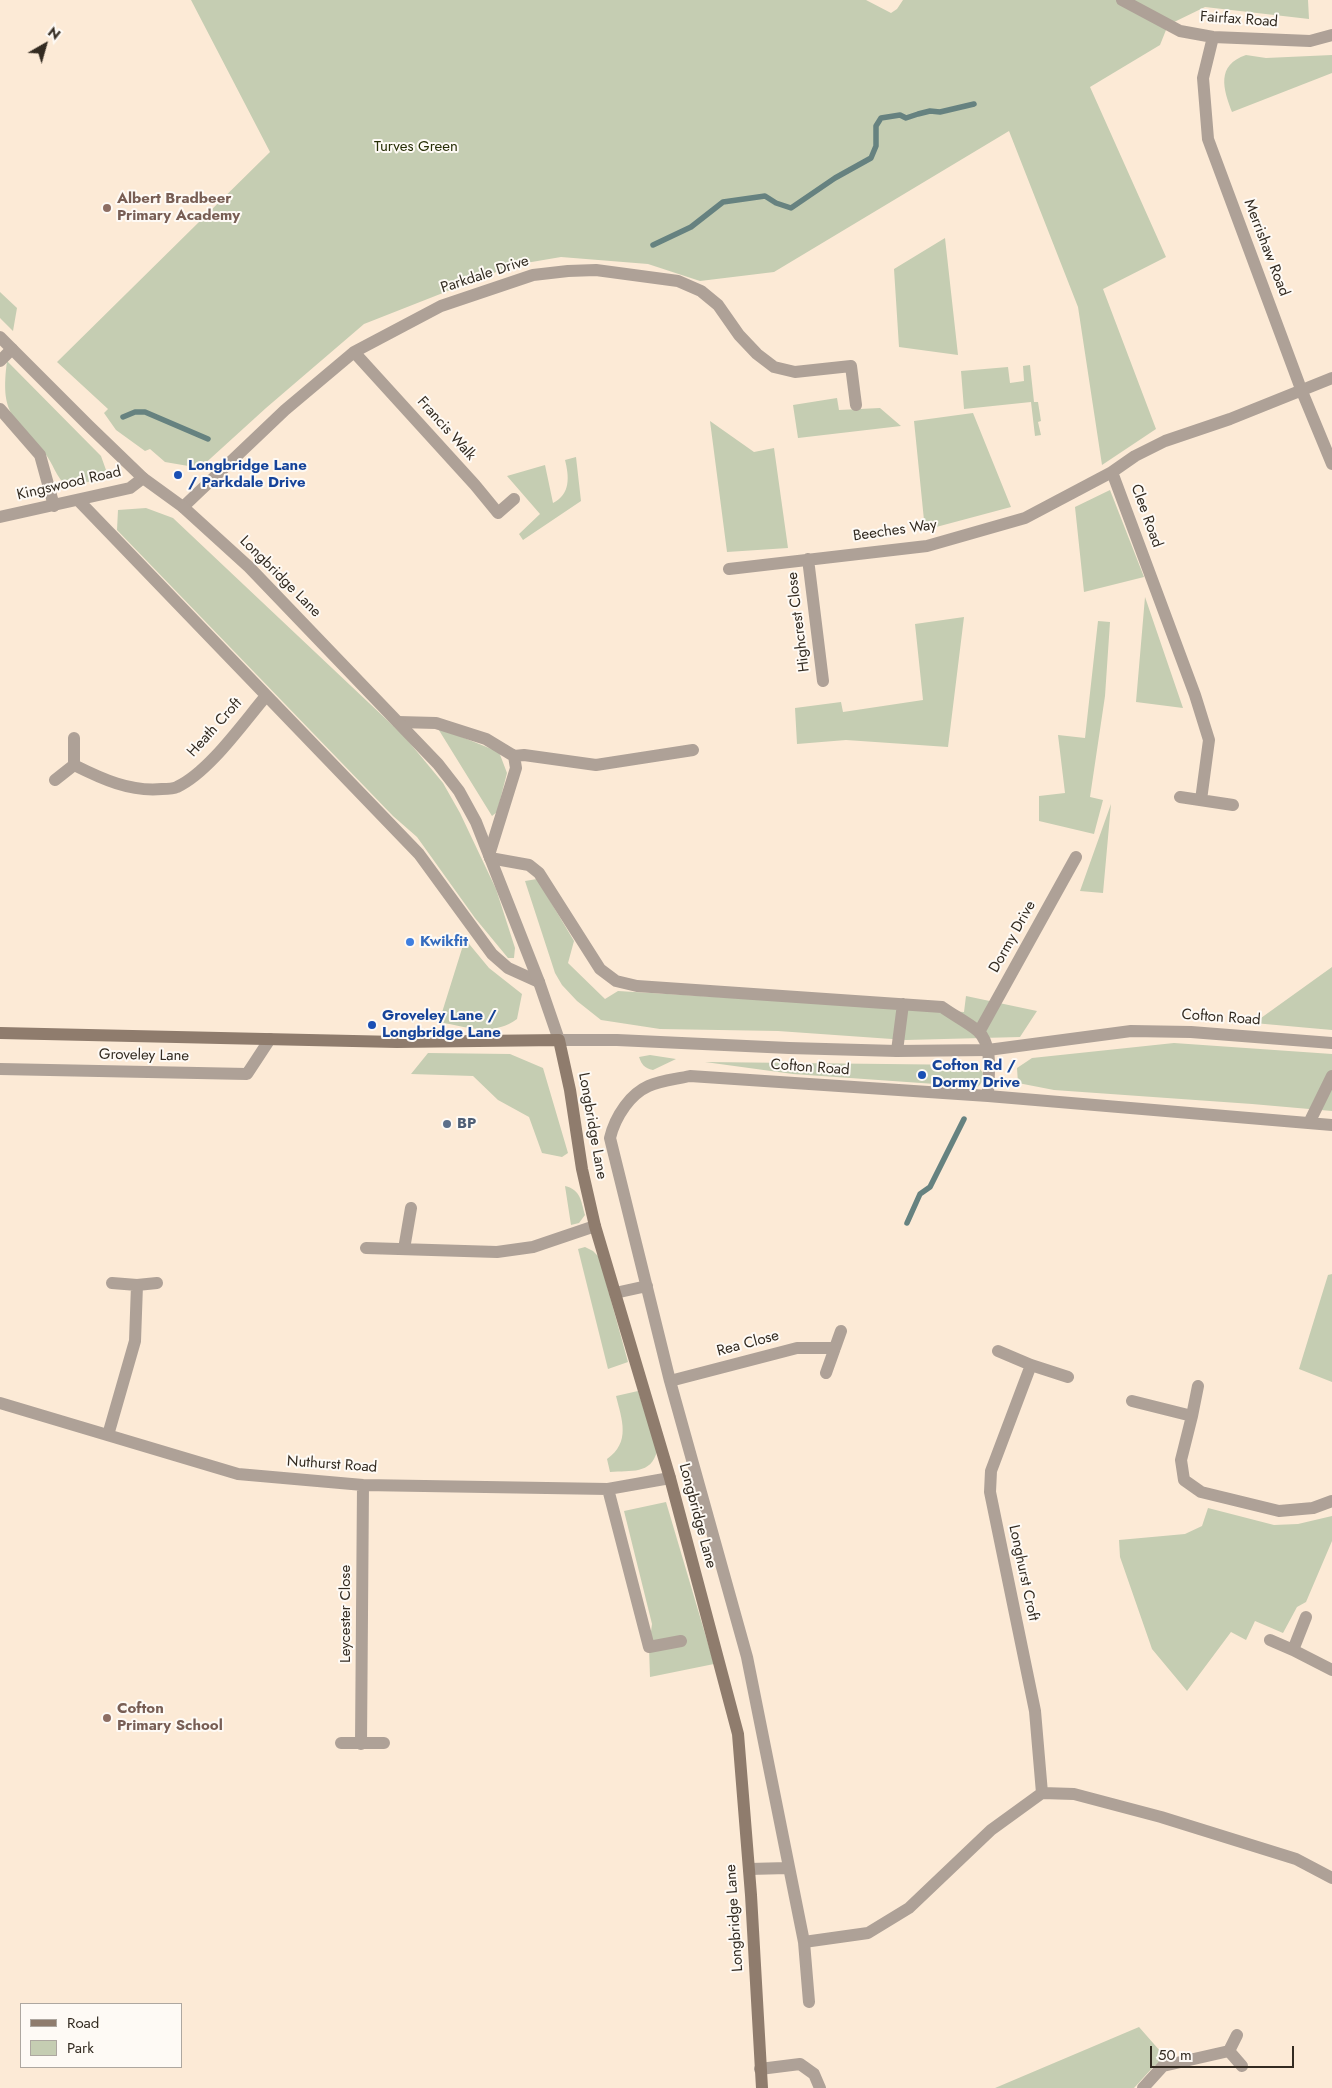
<!DOCTYPE html>
<style>
body{margin:0}
#map{position:relative;width:1332px;height:2088px;overflow:hidden;background:#fcead6;font-family:Jost,sans-serif}
canvas{display:block}
.legend{position:absolute;left:20px;top:2003px;width:162px;height:65px;box-sizing:border-box;background:#fefaf5;border:1px solid #ada7a0;margin:0;padding:6px 9px;list-style:none;font-size:15px;color:#332b21}
.legend li{display:flex;align-items:center;gap:10px;height:25px}
.legend b{width:25px;border:1px solid #ada7a0}
.north{position:absolute;left:20px;top:20px;width:50px;height:50px;-webkit-text-stroke:4px #fefaf5;paint-order:stroke;rotate:38deg;font-size:14px;font-weight:700;line-height:20px;text-align:center;color:#332b21}
.north::after{content:'';display:block;margin:auto;width:18px;height:22px;background:#332b21;clip-path:polygon(50% 0,100% 100%,50% 72%,0 100%)}
.scale{position:absolute;left:1150px;top:2046px;width:144px;height:22px;box-sizing:border-box;border:2px solid #332b21;border-top:0;padding-left:6px;font-size:15px;line-height:18px;white-space:nowrap;color:#332b21;-webkit-text-stroke:4px #fefaf5;paint-order:stroke}
</style>
<div id="map">
<canvas width="1332" height="2088"></canvas>
<ul class="legend">
<li><b style="height:6px;background:#8f7c6d"></b>Road</li>
<li><b style="height:14px;background:#c5cdb2"></b>Park</li>
</ul>
<div class="north">N</div>
<div class="scale">50 m</div>
</div>
<script>
const ctx = document.querySelector('canvas').getContext('2d');
ctx.lineJoin = 'round';
function fill(path, color) {
  ctx.fillStyle = color;
  ctx.fill(path, 'evenodd');
}
function stroke(path, color, width, dash) {
  ctx.strokeStyle = color;
  ctx.lineWidth = width;
  ctx.lineCap = dash ? 'butt' : 'round';
  ctx.setLineDash(dash || []);
  ctx.stroke(path);
}
function label(font, color, halo, rows, align = 'center') {
  ctx.font = font + ' Jost,sans-serif';
  ctx.lineWidth = 4;
  ctx.setLineDash([]);
  ctx.textBaseline = 'middle';
  ctx.strokeStyle = halo;
  ctx.fillStyle = color;
  for (const [text, x, y, turn = 0] of rows) {
    ctx.save();
    ctx.translate(x, y);
    ctx.rotate((+turn || 0) * Math.PI / 180);
    ctx.textAlign = isNaN(turn) ? turn : align;
    if (halo) ctx.strokeText(text, 0, 0);
    ctx.fillText(text, 0, 0);
    ctx.restore();
  }
}
const green = new Path2D(`
 M191,0H866L891,13L897,9L903,0H1308L1309,19L1205,7L1168,25L1160,45L1090,87L1166,257L1103,289L1156,429L1102,465L1078,307L1009,131L774,272L700,281L648,264L561,257L514,265L364,324L266,408L200,468L165,462L150,449L145,451L116,430L104,413L108,409L57,362L270,152Z
 M1246,55L1266,58L1332,55V73L1232,112C1223,89 1216,65 1246,55Z
 M945,238L958,355L899,347L894,269Z
 M0,292L17,308L13,331L0,318Z
 M7,361L101,456L106,470L104,478L67,487C56,477 53,463 44,452C13,416 0,415 7,361Z
 M1030,365L1034,402H1038L1041,421L1038,422L1041,435L1035,436L1031,402L964,409L961,371L1008,367L1010,383L1024,381L1023,366Z
 M837,398L839,410L880,408L901,426L798,438L793,405Z
 M973,413L1011,507L925,530L914,421Z
 M710,421L754,452L774,448L788,548L727,552Z
 M576,457L581,501L523,540L519,534L540,514L507,476L545,465L553,503C571,494 569,476 565,460Z
 M1110,490L1144,577L1084,592L1075,507Z
 M146,508L173,518L404,736L443,783L460,813L496,889L515,948L514,958H508L475,918L417,837L393,816L117,530L118,510Z
 M1145,597L1183,708L1136,702Z
 M964,617L948,747L846,740L797,744L795,708L841,702L843,712L923,700L915,624Z
 M1098,621L1110,622L1105,696L1090,797L1103,800L1094,834L1039,821V796L1065,793L1058,735L1085,738Z
 M437,727L499,752L507,773L497,812L492,816Z
 M1111,804L1103,893L1080,891Z
 M537,879L574,941L568,963L605,999L618,991L964,1012L966,996L1037,1011L1020,1037L906,1040L778,1031L660,1029L601,1020L577,1001L562,985L555,973L525,881Z
 M465,939L489,968L522,994L517,1019C492,1037 467,1027 439,1022Z
 M1332,967V1030L1254,1023Z
 M1174,1043L1332,1054V1111L1252,1104L1054,1090L1018,1083L1017,1068L1032,1058Z
 M428,1053L510,1054L543,1068L568,1153L562,1157L542,1153L529,1117L498,1100L473,1076L411,1074Z
 M650,1055L676,1059L653,1070C644,1068 642,1065 639,1057Z
 M705,1062L977,1065L983,1073L982,1082L978,1087L793,1074Z
 M565,1186C581,1190 581,1201 585,1215L579,1223L571,1225Z
 M585,1247L593,1251L599,1257L628,1362L608,1369L578,1249Z
 M1332,1274V1382L1299,1369L1328,1275Z
 M638,1391L657,1451C651,1475 631,1470 610,1472L607,1459C631,1442 622,1420 616,1396Z
 M666,1502L714,1664L650,1677L649,1647L652,1624L624,1511Z
 M1208,1508L1274,1525L1298,1524L1332,1516V1541L1306,1602L1297,1607L1283,1633L1255,1621L1246,1640L1231,1632L1187,1691L1152,1649L1120,1557L1119,1540L1185,1534L1202,1526Z
 M1139,2027L1168,2060L1154,2066L1134,2088H995Z`);
const stream = new Path2D(`
 M653,245L691,227L723,202L765,196L776,203L791,208L835,178L871,158L876,146V126L881,118L900,115L906,118L918,114L930,111L940,112L974,104
 M123,417L135,412H145L208,439
 M907,1223L920,1194L930,1187L964,1119`);
const minor = new Path2D(`
 M1122,0L1180,31L1213,37L1310,41L1332,35
 M1213,37L1203,78L1208,139L1301,389L1332,464
 M354,352L475,485L498,513L514,499
 M0,361L12,349
 M0,409L40,455L54,506
 M79,501L419,854L492,954L508,968L539,982
 M183,507L285,410L354,352L441,306L533,275L568,271L596,270L678,281L701,291L718,305L739,335L757,354L774,367L795,372L851,366L856,405
 M0,517L130,488L143,478
 M808,559L823,681
 M729,569L927,546L1025,518L1112,472
 M398,722L436,723L486,739L514,756L516,768L489,855
 M514,756L524,755L596,765L693,750
 M74,765C102,779 130,792 162,789C167,789 173,789 177,787C209,772 243,723 266,696
 M55,780L74,765V738
 M1180,797L1233,805
 M1201,800L1209,740L1195,695L1112,472L1135,456L1165,441L1230,419L1332,378
 M490,858L529,865L539,873L600,969L616,981L637,986L942,1007C953,1015 967,1022 978,1031C994,1046 988,1076 988,1096
 M979,1032L1076,857
 M897,1051L903,1004
 M0,1069L247,1074L270,1039
 M1309,1123L1332,1076
 M366,1248L497,1252L533,1247L595,1226
 M404,1249L411,1208
 M112,1283L137,1285L157,1283
 M615,1293L647,1286
 M998,1351L1031,1365L1068,1377
 M826,1373L841,1331
 M670,1381L797,1348H835
 M1132,1401L1192,1416L1181,1460L1184,1480L1201,1492L1279,1511L1313,1508L1332,1501
 M0,1403L238,1474L363,1485L608,1489L670,1478
 M1192,1416L1198,1386
 M108,1435L135,1341L137,1285
 M608,1489L649,1647L681,1641
 M1306,1617L1293,1650L1332,1670
 M1270,1640L1293,1650
 M341,1743H384
 M361,1744L363,1485
 M1042,1793L1074,1794L1161,1817L1296,1859L1332,1878
 M749,1869L788,1868
 M804,1942L868,1933L909,1908L991,1830L1042,1793L1035,1711L990,1492L991,1471L1031,1365
 M809,2002L804,1942L747,1657L670,1381L610,1138C613,1125 617,1117 625,1106C643,1081 662,1082 690,1076L988,1096L1332,1125
 M1229,2051L1242,2066
 M760,2069L800,2064L814,2074L820,2088
 M1143,2088L1163,2066L1229,2051L1237,2035`);
const tertiary = new Path2D(`
 M0,337L89,426L143,478L183,507L249,567L438,764L459,791L476,822L539,982L559,1040H617L789,1048L897,1051L988,1050L1131,1031L1191,1032L1332,1043`);
const secondary = new Path2D(`
 M0,1033L397,1042L559,1040L570,1090L582,1169L595,1226L670,1478L738,1734L751,1895L762,2088`);
const markers = [
 [107,208,5,"#8d6e63"],
 [178,475,5,"#1a4fb4"],
 [410,942,5,"#3f7fe0"],
 [372,1025,5,"#1a4fb4"],
 [922,1075,5,"#1a4fb4"],
 [447,1124,5,"#5c6f8a"],
 [107,1718,5,"#8d6e63"]
];
const streetNames = [
 ["Fairfax Road",1239,20,4],
 ["Merrishaw Road",1266,248,69],
 ["Parkdale Drive",485,275,-18],
 ["Francis Walk",446,429,48],
 ["Kingswood Road",69,484,-13],
 ["Clee Road",1146,516,70],
 ["Beeches Way",895,531,-8],
 ["Longbridge Lane",280,577,45],
 ["Highcrest Close",799,622,-97],
 ["Heath Croft",215,728,-48],
 ["Dormy Drive",1013,937,-61],
 ["Cofton Road",1221,1018,4],
 ["Groveley Lane",144,1056,1],
 ["Cofton Road",810,1068,4],
 ["Longbridge Lane",592,1126,80],
 ["Rea Close",748,1344,-15],
 ["Nuthurst Road",332,1465,4],
 ["Longbridge Lane",697,1516,75],
 ["Longhurst Croft",1023,1573,78],
 ["Leycester Close",346,1614,-90],
 ["Longbridge Lane",735,1918,-94]
];
const parkNames = [
 ["Turves Green",416,147]
];
const educationNames = [
 ["Albert Bradbeer",117,199],
 ["Primary Academy",117,216],
 ["Cofton",117,1709],
 ["Primary School",117,1726]
];
const transitNames = [
 ["Longbridge Lane",188,466],
 ["/ Parkdale Drive",188,483],
 ["Groveley Lane /",382,1016],
 ["Longbridge Lane",382,1033],
 ["Cofton Rd /",932,1066],
 ["Dormy Drive",932,1083]
];
const shopNames = [
 ["Kwikfit",420,942]
];
const serviceNames = [
 ["BP",457,1124]
];
fill(green, '#c5cdb2');
stroke(stream, '#668280', 5.5);
stroke(minor, '#aea197', 12);
stroke(tertiary, '#aea197', 12);
stroke(secondary, '#8f7c6d', 12);
for (const [x, y, r, color] of markers) {
  const dot = new Path2D();
  dot.arc(x, y, r, 0, 2 * Math.PI);
  ctx.fillStyle = color;
  ctx.fill(dot);
  stroke(dot, '#fefaf5', 2);
}
label('15px', '#332b21', '#fefaf5', streetNames);
label('15px', '#272f06', '#fefaf5', parkNames);
label('bold 15px', '#785e54', '#fefaf5', educationNames, 'left');
label('bold 15px', '#164399', '#fefaf5', transitNames, 'left');
label('bold 15px', '#366cbe', '#fefaf5', shopNames, 'left');
label('bold 15px', '#4e5e75', '#fefaf5', serviceNames, 'left');
</script>
